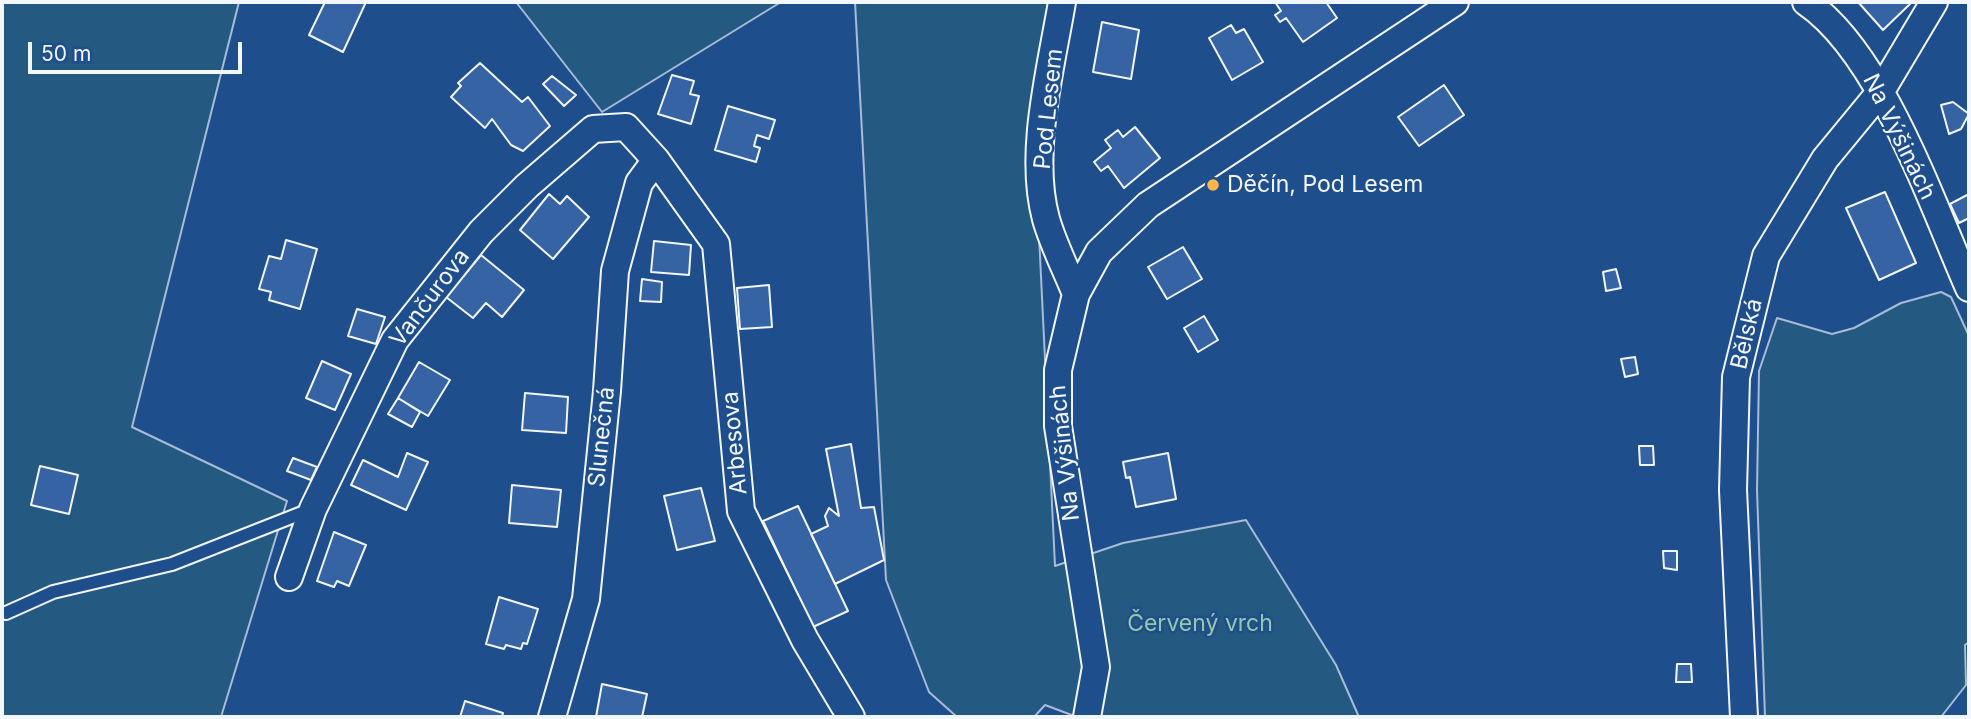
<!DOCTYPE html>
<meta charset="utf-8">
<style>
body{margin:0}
#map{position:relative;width:1971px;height:719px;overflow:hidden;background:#1f4e8c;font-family:Inter,sans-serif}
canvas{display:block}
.frame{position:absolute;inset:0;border:4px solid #f2f6ff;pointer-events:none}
.scale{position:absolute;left:28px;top:42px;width:214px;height:32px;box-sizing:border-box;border:4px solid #f2f6ff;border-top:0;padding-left:9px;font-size:21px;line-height:24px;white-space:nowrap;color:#f2f6ff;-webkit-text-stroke:5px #1f4e8c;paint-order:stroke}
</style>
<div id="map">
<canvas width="1971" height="719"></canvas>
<div class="frame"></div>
<div class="scale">50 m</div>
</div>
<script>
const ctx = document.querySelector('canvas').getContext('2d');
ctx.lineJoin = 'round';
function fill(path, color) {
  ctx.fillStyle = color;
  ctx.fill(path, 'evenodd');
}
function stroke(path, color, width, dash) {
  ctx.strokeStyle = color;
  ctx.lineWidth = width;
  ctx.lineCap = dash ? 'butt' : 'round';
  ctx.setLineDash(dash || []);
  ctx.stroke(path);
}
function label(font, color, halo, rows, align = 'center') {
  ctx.font = font + ' Inter,sans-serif';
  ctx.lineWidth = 5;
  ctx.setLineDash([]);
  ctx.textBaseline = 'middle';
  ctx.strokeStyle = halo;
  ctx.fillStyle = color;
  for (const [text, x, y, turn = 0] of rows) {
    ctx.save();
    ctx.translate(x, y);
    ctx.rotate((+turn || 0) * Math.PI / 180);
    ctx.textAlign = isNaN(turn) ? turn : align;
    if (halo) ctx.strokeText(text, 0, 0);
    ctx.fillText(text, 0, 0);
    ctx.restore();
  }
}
const green = new Path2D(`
 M2,2H239L132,427L287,501L221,717H2Z
 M516,2H781L602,112Z
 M855,2H1051L1036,173L1055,566L1123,543L1246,520L1336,665L1359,717H1077L1045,705L1034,717H957L929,692L886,580Z
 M1941,292L1951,297L1969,336V642L1965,645L1966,685L1941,717H1765L1757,490L1759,371L1777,318L1832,334L1854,328L1901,303Z`);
const building = new Path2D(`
 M325,2H366L343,52L309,35Z
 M1275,2H1326L1337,18L1303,42L1286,18L1280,22L1275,15L1281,11Z
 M1858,2H1907L1910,4L1883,30Z
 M1102,22L1139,30L1131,79L1093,72Z
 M1231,25L1236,33L1244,29L1263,62L1232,80L1209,38Z
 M480,63L522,102L528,97L550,126L523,151L511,145L492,119L485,128L451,97L461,86L458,83Z
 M672,75L694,81L690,94L699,96L691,124L658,114Z
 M552,76L576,95L564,106L543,84Z
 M1444,85L1464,115L1419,146L1398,117Z
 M1953,102L1969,114L1961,129L1949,134L1941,105Z
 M728,106L775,120L769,139L757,135L754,146L760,148L756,162L715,150Z
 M1135,127L1160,158L1124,188L1108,166L1101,171L1094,162L1111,148L1105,140L1118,130L1123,137Z
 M1885,192L1916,263L1879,280L1846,208Z
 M549,194L560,204L567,196L589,217L553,259L520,230Z
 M1969,194V218L1959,223L1950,204Z
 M286,240L317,249L300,309L269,300L271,292L259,289L269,256L281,259Z
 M654,241L691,245L689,275L651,272Z
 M1183,247L1202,279L1167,299L1148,267Z
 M481,255L524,290L502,317L486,303L473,318L446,297Z
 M1616,269L1621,288L1606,291L1603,272Z
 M642,279L662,282L661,302L640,301Z
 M769,285L772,327L740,329L737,288Z
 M357,309L385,317L376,344L348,336Z
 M1204,316L1218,340L1198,352L1184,328Z
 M1635,357L1638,374L1625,377L1621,359Z
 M322,361L351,374L335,410L306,398Z
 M419,362L450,380L428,416L398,398Z
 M525,393L568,397L566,433L522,430Z
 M398,398L420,412L412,427L388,414Z
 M851,444L861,508L874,507L884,560L835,584L811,534L828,526L825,516L829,508L839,516L826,449Z
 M1639,446H1653L1654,465H1640Z
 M407,453L428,462L406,510L351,485L363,460L398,477Z
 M1168,453L1176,499L1136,507L1130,477L1126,478L1123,462Z
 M293,458L317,467L311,480L287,471Z
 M40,466L78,475L69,514L31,505Z
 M512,485L561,490L557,527L509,523Z
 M701,488L715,541L677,550L664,496Z
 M798,506L848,611L813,627L763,521Z
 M334,532L366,545L349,586L337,581L334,587L317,581Z
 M1663,551H1677V570L1664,568Z
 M499,597L538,609L527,644L523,643L521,649L506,645L504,649L486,644Z
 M1677,664H1691L1692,682H1676Z
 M602,684L647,694L642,717H596Z
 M465,701L503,713L502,717H460Z`);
const service = new Path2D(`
 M6,613L53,592L172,564L312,509`);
const minor = new Path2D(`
 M1062,2C1051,68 1028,153 1046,219C1053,244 1066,269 1076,294
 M1806,2C1881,53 1932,204 1969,288
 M289,577L313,509L395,340L481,232L527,186L593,129L626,127L656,160L716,244L741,511L805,640L851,717
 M552,717L586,599L607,391L615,271L639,183L656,160
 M1087,717L1096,667L1058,426V370L1076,294L1099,252L1148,205L1455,2
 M1744,717L1733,490L1736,377L1766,256L1825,159L1881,91L1934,2`);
const markers = [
 [1213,185,7,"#ffb74d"]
];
const streetNames = [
 ["Pod Lesem",1049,109,-84],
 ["Na Výšinách",1899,137,64],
 ["Vančurova",430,298,-53],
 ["Bělská",1747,334,-77],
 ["Slunečná",602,437,-84],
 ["Arbesova",735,443,-95],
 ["Na Výšinách",1065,453,-96]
];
const poiNames = [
 ["Děčín, Pod Lesem",1227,185]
];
const parkNames = [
 ["Červený vrch",1200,624]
];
fill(green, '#245a82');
stroke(green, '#a8bbd7', 2);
fill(building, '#3563a3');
stroke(building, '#f2f6ff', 2);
stroke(service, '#f2f6ff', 16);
stroke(minor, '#f2f6ff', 30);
stroke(service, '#1f4e8c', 12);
stroke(minor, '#1f4e8c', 26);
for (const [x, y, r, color] of markers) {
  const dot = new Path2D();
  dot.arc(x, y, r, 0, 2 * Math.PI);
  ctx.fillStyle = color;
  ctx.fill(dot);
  stroke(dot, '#1f4e8c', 2.5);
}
label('23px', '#f2f6ff', '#1f4e8c', streetNames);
label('23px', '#f2f6ff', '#1f4e8c', poiNames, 'left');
label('23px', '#97c8a6', '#1f4e8c', parkNames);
</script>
